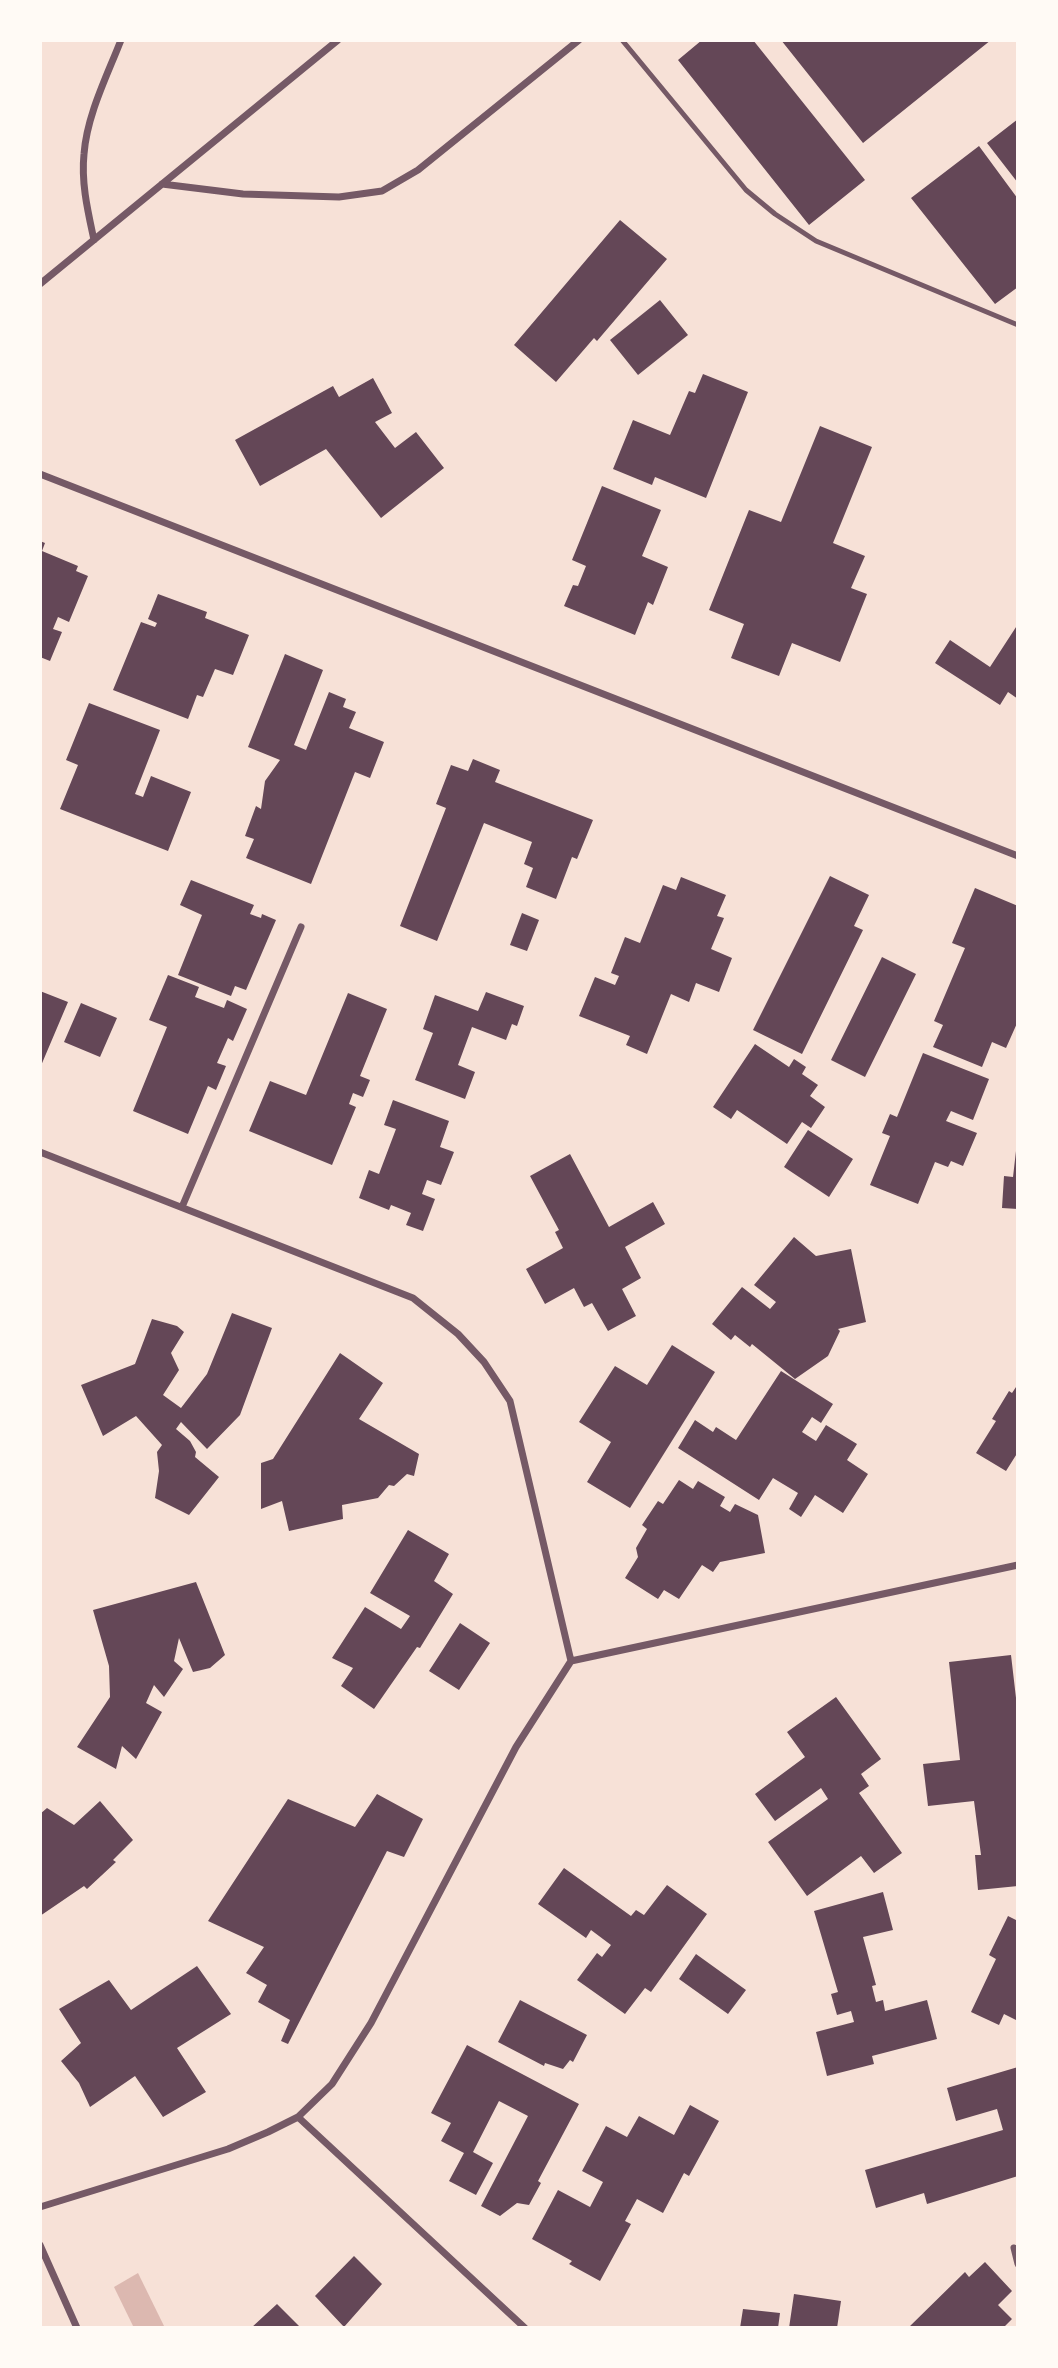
<!DOCTYPE html>
<style>
body{margin:0}
#map{position:relative;width:1058px;height:2368px;overflow:hidden;background:#f7e1d7;font-family:"Fira Sans",sans-serif}
canvas{display:block}
.frame{position:absolute;inset:0;border:42px solid #fffaf5;pointer-events:none}
</style>
<div id="map">
<canvas width="1058" height="2368"></canvas>
<div class="frame"></div>
</div>
<script>
const ctx = document.querySelector('canvas').getContext('2d');
ctx.lineJoin = 'round';
function fill(path, color) {
  ctx.fillStyle = color;
  ctx.fill(path, 'evenodd');
}
function stroke(path, color, width, dash) {
  ctx.strokeStyle = color;
  ctx.lineWidth = width;
  ctx.lineCap = dash ? 'butt' : 'round';
  ctx.setLineDash(dash || []);
  ctx.stroke(path);
}
const water = new Path2D(`
 M138,2273L165,2328H134L114,2287Z`);
const building = new Path2D(`
 M702,40H753L865,180L809,225L678,60Z
 M781,40H991L863,143Z
 M1018,119V183L987,143Z
 M979,146L1018,199V287L995,304L911,198Z
 M620,220L667,259L597,341L594,338L556,382L514,345Z
 M660,300L688,335L638,375L610,340Z
 M703,374L748,392L706,498L655,477L652,485L613,469L633,420L670,435L689,391L695,393Z
 M373,378L392,413L375,422L395,448L416,432L444,468L381,518L326,449L260,486L235,440L333,386L339,397Z
 M820,426L872,447L833,543L865,556L851,588L867,594L840,662L792,643L779,676L731,658L744,624L709,610L749,510L781,522Z
 M602,486L661,510L642,556L668,567L653,605L648,602L635,635L564,606L573,585L578,586L586,566L572,560Z
 M40,541L45,543L42,551L78,566L76,571L88,576L69,622L58,617L53,629L62,632L50,661L40,657Z
 M158,594L207,612L205,618L249,635L233,675L215,669L203,697L197,695L188,719L113,690L141,622L155,627L157,623L148,619Z
 M1018,624V699L1008,692L1000,705L935,663L950,640L990,667Z
 M285,654L323,670L294,745L306,750L329,692L346,699L343,707L356,712L349,728L384,742L370,778L355,772L311,884L246,858L254,839L245,836L256,806L261,809L265,781L280,760L248,747Z
 M89,703L160,730L135,794L143,797L151,776L191,792L168,851L60,809L78,765L66,760Z
 M473,759L500,770L495,782L593,820L577,859L572,857L556,899L526,887L533,868L524,864L532,842L484,823L437,941L400,926L446,808L436,804L451,765L468,771Z
 M830,876L869,895L854,926L863,930L802,1054L753,1030Z
 M681,877L726,895L717,916L724,918L711,949L732,958L719,992L696,983L689,1002L671,994L647,1054L626,1045L630,1036L579,1016L595,977L615,985L619,976L611,973L625,937L640,943L663,885L676,890Z
 M191,880L254,905L250,914L261,918L262,914L276,920L246,990L235,986L231,996L178,975L202,915L180,905Z
 M975,888L1018,906V1021L1006,1048L992,1042L982,1067L933,1047L943,1025L934,1021L965,948L952,943Z
 M522,913L539,920L527,951L510,945Z
 M882,957L916,974L865,1077L831,1060Z
 M168,975L199,987L195,997L224,1008L227,1000L247,1009L233,1041L228,1038L217,1063L226,1066L216,1090L208,1086L188,1134L133,1111L167,1027L149,1020Z
 M40,991L68,1002L40,1068Z
 M486,992L524,1006L517,1026L512,1024L506,1040L472,1027L458,1065L475,1072L465,1099L415,1080L433,1033L423,1029L435,995L478,1011Z
 M348,993L387,1009L360,1076L370,1080L363,1097L353,1093L349,1104L356,1107L332,1165L249,1131L270,1081L306,1095Z
 M81,1003L117,1018L100,1057L64,1042Z
 M755,1044L789,1067L794,1059L806,1067L802,1074L818,1085L810,1096L825,1107L811,1128L802,1122L787,1144L737,1110L731,1119L713,1107Z
 M923,1053L989,1079L973,1120L951,1111L946,1121L977,1133L963,1166L951,1161L948,1167L935,1162L918,1204L870,1185L890,1136L882,1133L890,1114L897,1117Z
 M393,1100L449,1121L440,1147L454,1152L441,1185L427,1180L422,1194L435,1199L423,1231L406,1225L411,1213L391,1205L389,1210L359,1198L369,1170L379,1174L396,1129L384,1125Z
 M808,1130L853,1159L829,1197L784,1167Z
 M1016,1151L1018,1209L1002,1208L1004,1176L1013,1177Z
 M570,1154L609,1227L653,1202L665,1224L625,1247L641,1278L622,1289L636,1316L608,1331L592,1303L584,1307L574,1288L545,1304L526,1269L563,1248L555,1232L559,1230L530,1176Z
 M794,1237L816,1256L851,1249L866,1322L838,1329L840,1331L828,1356L795,1379L752,1344L750,1347L735,1335L731,1340L712,1324L742,1287L770,1309L776,1302L754,1285Z
 M232,1313L272,1328L240,1415L207,1449L181,1422L176,1429L190,1441L196,1452L195,1457L219,1477L189,1515L155,1498L159,1471L157,1452L162,1445L136,1416L103,1436L81,1385L135,1364L152,1319L177,1326L184,1332L171,1353L179,1370L163,1395L181,1408L207,1374Z
 M672,1345L715,1372L630,1508L587,1482L611,1442L579,1422L615,1366L647,1385Z
 M340,1353L383,1383L359,1419L419,1454L414,1476L407,1474L394,1486L389,1485L378,1498L342,1505L343,1519L289,1531L282,1501L261,1509V1463L273,1459Z
 M781,1371L833,1404L821,1423L812,1417L802,1432L816,1441L826,1425L857,1444L847,1460L868,1474L843,1513L815,1495L801,1517L789,1509L798,1493L773,1478L759,1500L678,1448L695,1420L713,1432L716,1427L736,1440Z
 M1018,1384V1452L1006,1471L976,1453L996,1421L992,1419L1009,1391L1012,1393Z
 M679,1480L693,1489L698,1481L725,1497L720,1506L730,1512L735,1504L758,1515L765,1553L720,1562L713,1572L702,1565L679,1599L664,1590L658,1599L625,1578L638,1557L636,1548L647,1529L642,1525L658,1501L663,1504Z
 M408,1530L449,1554L434,1581L453,1594L420,1648L417,1647L374,1709L341,1686L353,1668L332,1658L365,1607L401,1629L410,1616L370,1593Z
 M196,1582L225,1655L210,1668L193,1672L179,1638L174,1661L183,1669L164,1697L154,1685L146,1703L162,1712L136,1759L122,1746L116,1769L77,1747L110,1697L109,1666L93,1610Z
 M460,1623L490,1643L459,1690L429,1671Z
 M1011,1655L1018,1715V1886L978,1890L975,1855H981L974,1801L928,1806L923,1764L960,1760L949,1662Z
 M836,1697L881,1759L861,1774L869,1786L859,1793L902,1853L874,1873L861,1856L807,1896L768,1842L828,1799L821,1788L775,1821L755,1794L805,1757L787,1732Z
 M377,1794L423,1819L404,1857L387,1851L288,2044L281,2041L290,2020L258,2002L267,1985L246,1973L264,1947L208,1921L288,1799L355,1827Z
 M100,1801L133,1840L113,1860L116,1862L87,1889L84,1886L40,1916V1814L47,1808L74,1825Z
 M564,1868L631,1916L636,1910L644,1915L667,1885L707,1914L651,1992L645,1988L625,2014L577,1980L597,1953L602,1957L611,1945L591,1930L586,1938L538,1904Z
 M883,1892L893,1930L863,1937L876,1985L872,1986L876,2002L883,2000L885,2011L927,2000L937,2039L872,2056L874,2064L827,2076L816,2032L854,2022L851,2011L837,2015L831,1994L838,1992L814,1911Z
 M1008,1916L1018,1921V2021L1004,2014L999,2025L971,2012L996,1959L989,1955Z
 M696,1954L746,1990L728,2014L679,1979Z
 M197,1966L231,2014L177,2048L206,2092L163,2117L135,2076L90,2107L79,2083L61,2061L81,2043L59,2009L109,1980L131,2010Z
 M520,2000L587,2035L573,2062L570,2060L563,2069L545,2063L544,2066L498,2042Z
 M467,2045L579,2104L538,2181L541,2183L529,2205L517,2203L500,2216L481,2206L528,2116L499,2101L473,2152L493,2163L476,2195L449,2181L464,2153L441,2141L451,2123L431,2113Z
 M1018,2067V2176L927,2204L924,2193L876,2208L865,2170L1003,2130L997,2109L956,2121L947,2088Z
 M690,2105L719,2121L689,2176L684,2173L663,2213L637,2199L625,2221L631,2224L600,2281L569,2264L572,2261L532,2239L558,2190L590,2207L603,2182L582,2171L606,2126L627,2137L639,2116L674,2135Z
 M354,2256L382,2284L344,2327L315,2296Z
 M985,2262L1012,2291L998,2305L1012,2319L1003,2328H908L965,2272L969,2277Z
 M794,2294L841,2301L837,2328H789Z
 M277,2304L301,2328H251Z
 M743,2309L780,2313L778,2328H740Z`);
const service = new Path2D(`
 M622,40L746,190L775,214L816,241L1018,325`);
const minor = new Path2D(`
 M162,184L243,194L339,197L382,191L418,170L579,40
 M94,240C88,212 81,183 84,154C87,115 107,76 121,40
 M40,284L338,40
 M40,474L1018,856
 M40,1152L413,1298L458,1334L484,1362L510,1401L571,1661L516,1747L371,2023L332,2084L298,2117L268,2132L228,2149L40,2207
 M182,1207L301,927
 M571,1661L1018,1565
 M298,2117L525,2328
 M40,2245L77,2328
 M1014,2248L1018,2264`);
fill(water, '#dcb8b0');
fill(building, '#644757');
stroke(service, '#755966', 5);
stroke(minor, '#755966', 7);
</script>
